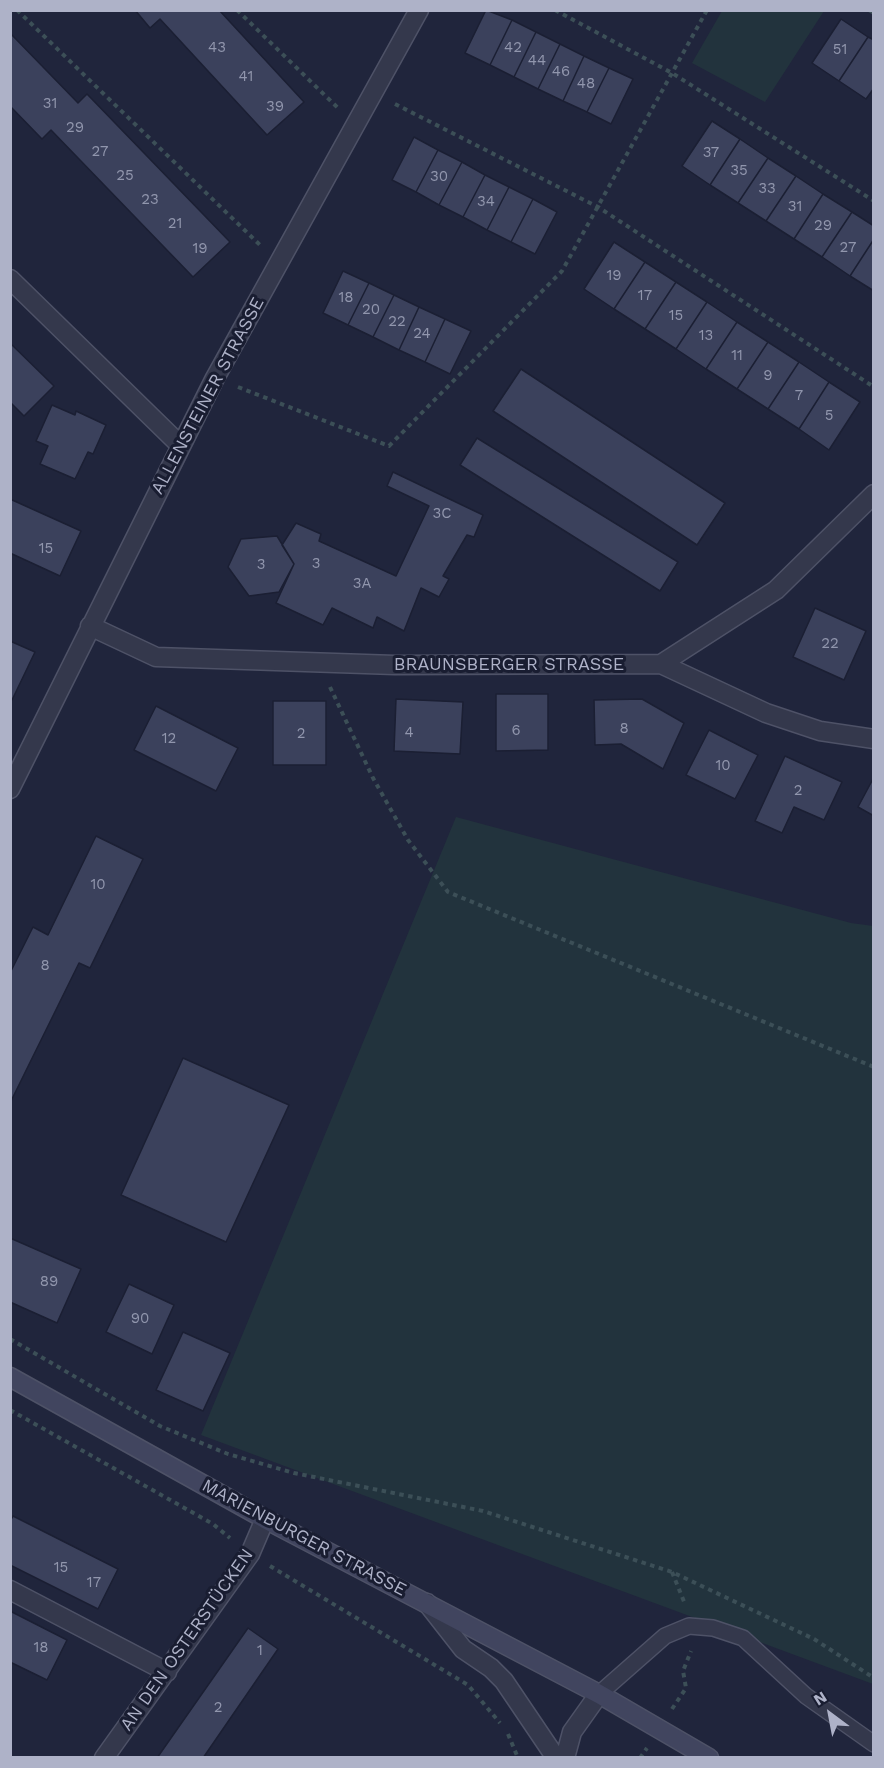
<!DOCTYPE html>
<meta charset="utf-8">
<style>
body{margin:0}
#map{position:relative;width:884px;height:1768px;overflow:hidden;background:#20253c;font-family:"Work Sans",sans-serif}
canvas{display:block}
.frame{position:absolute;inset:0;border:12px solid #aeb2c8;pointer-events:none}
.north{position:absolute;left:800px;top:1684px;width:60px;height:60px;-webkit-text-stroke:4px #191d31;paint-order:stroke;rotate:328deg;font-size:16px;font-weight:700;line-height:24px;text-align:center;color:#aeb2c8}
.north::after{content:'';display:block;margin:auto;width:21px;height:27px;background:#aeb2c8;clip-path:polygon(50% 0,100% 100%,50% 72%,0 100%)}
</style>
<div id="map">
<canvas width="884" height="1768"></canvas>
<div class="frame"></div>
<div class="north">N</div>
</div>
<script>
const ctx = document.querySelector('canvas').getContext('2d');
ctx.lineJoin = 'round';
function fill(path, color) {
  ctx.fillStyle = color;
  ctx.fill(path, 'evenodd');
}
function stroke(path, color, width, dash) {
  ctx.strokeStyle = color;
  ctx.lineWidth = width;
  ctx.lineCap = dash ? 'butt' : 'round';
  ctx.setLineDash(dash || []);
  ctx.stroke(path);
}
function label(font, color, halo, rows, align = 'center') {
  ctx.font = font + ' "Work Sans",sans-serif';
  ctx.lineWidth = 6;
  ctx.setLineDash([]);
  ctx.textBaseline = 'middle';
  ctx.strokeStyle = halo;
  ctx.fillStyle = color;
  for (const [text, x, y, turn = 0] of rows) {
    ctx.save();
    ctx.translate(x, y);
    ctx.rotate((+turn || 0) * Math.PI / 180);
    ctx.textAlign = isNaN(turn) ? turn : align;
    if (halo) ctx.strokeText(text, 0, 0);
    ctx.fillText(text, 0, 0);
    ctx.restore();
  }
}
const green = new Path2D(`
 M722,11V10L824,11L765,102L692,63Z
 M456,817L851,923L873,926V1684L201,1435Z`);
const building = new Path2D(`
 M135,10H219L304,102L267,135L160,19L150,28Z
 M486,10L512,20L490,65L465,53Z
 M841,19L868,37L839,81L812,63Z
 M512,20L536,32L514,77L490,65Z
 M536,32L560,44L538,89L514,77Z
 M10,33L78,103L87,94L230,242L193,277L51,130L42,139L10,106Z
 M868,37L874,40V88L866,99L839,81Z
 M560,44L584,56L563,101L538,89Z
 M584,56L609,68L587,112L563,101Z
 M609,68L633,79L611,124L587,112Z
 M712,121L740,139L710,185L682,166Z
 M414,137L438,150L416,192L392,180Z
 M740,139L768,158L738,203L710,185Z
 M438,150L462,162L439,205L416,192Z
 M768,158L796,176L766,221L738,203Z
 M462,162L485,175L463,217L439,205Z
 M485,175L509,187L487,230L463,217Z
 M796,176L823,194L794,239L766,221Z
 M509,187L533,199L511,242L487,230Z
 M823,194L852,212L822,257L794,239Z
 M533,199L557,212L535,254L511,242Z
 M852,212L874,226V239L850,276L822,257Z
 M874,239V291L850,276Z
 M614,242L645,262L614,309L584,289Z
 M645,262L676,282L645,329L614,309Z
 M343,271L369,283L348,325L323,313Z
 M676,282L707,302L676,349L645,329Z
 M369,283L394,295L373,337L348,325Z
 M394,295L419,307L399,350L373,337Z
 M707,302L737,322L706,369L676,349Z
 M419,307L445,319L425,362L399,350Z
 M445,319L471,331L450,374L425,362Z
 M737,322L768,342L737,389L706,369Z
 M768,342L799,362L768,409L737,389Z
 M10,343L54,386L24,416L10,402Z
 M799,362L829,382L799,429L768,409Z
 M521,369L725,503L697,545L493,411Z
 M829,382L860,402L829,450L799,429Z
 M52,405L75,415L76,411L106,425L93,454L88,452L75,479L40,464L48,446L36,441Z
 M477,438L678,562L660,591L460,465Z
 M393,472L483,515L474,537L467,535L443,576L449,579L439,597L421,588L404,631L377,617L373,628L332,608L323,625L276,603L294,564L282,545L296,523L321,534L319,541L396,576L429,506L387,486Z
 M10,499L81,531L60,576L10,553Z
 M277,536L294,564L279,592L249,596L228,567L241,539Z
 M815,608L866,631L844,680L793,657Z
 M10,641L35,652L12,700L10,699Z
 M496,694H548V750L496,751Z
 M396,699L463,702L460,754L394,751Z
 M642,699L684,723L663,769L621,744L595,745L594,700Z
 M273,701H326V765H273Z
 M156,706L238,748L216,791L134,750Z
 M709,730L758,755L735,799L686,775Z
 M785,756L842,782L824,820L794,807L782,833L755,821Z
 M874,777V816L858,807Z
 M96,836L143,859L90,968L79,963L10,1103V973L33,927L48,935Z
 M183,1058L289,1105L226,1242L121,1195Z
 M10,1238L81,1269L57,1323L10,1302Z
 M129,1284L174,1305L152,1354L106,1332Z
 M183,1332L230,1353L203,1411L156,1390Z
 M13,1516L118,1569L98,1609L10,1565V1521Z
 M10,1611L67,1640L47,1680L10,1662Z
 M248,1628L278,1649L203,1758H157Z`);
const path = new Path2D(`
 M17,10L260,245
 M237,10L338,108
 M555,10L672,73L874,201
 M869,10L874,13
 M395,104L598,207L874,387
 M238,387L389,446L562,271L707,10
 M330,687L373,778L408,840L448,892L874,1067
 M10,1339L160,1426L228,1454L294,1473L483,1511L672,1572L814,1639L874,1678
 M10,1410L213,1524L230,1538
 M270,1566L468,1685L500,1723
 M672,1572L685,1604
 M672,1709L686,1688L683,1671L691,1651
 M508,1734L518,1758
 M640,1758L647,1748`);
const service = new Path2D(`
 M599,1694L665,1636L689,1626L713,1628L743,1638L806,1696L874,1744`);
const minor = new Path2D(`
 M10,279L180,445
 M90,626L156,657L395,665L661,664L776,590L874,494
 M661,664L766,713L820,731L874,739
 M10,789L215,378L419,10
 M10,1590L167,1672
 M427,1603L463,1649L491,1668L504,1681L556,1758
 M104,1758L250,1554L265,1519
 M565,1758L572,1732L599,1694`);
const secondary = new Path2D(`
 M10,1377L265,1519L599,1694L709,1758`);
const numberNames = [
 ["43",217,48],
 ["42",513,48],
 ["51",840,50],
 ["44",537,61],
 ["46",561,72],
 ["41",246,77],
 ["48",586,84],
 ["31",50,104],
 ["39",275,107],
 ["29",75,128],
 ["27",100,152],
 ["37",711,153],
 ["35",739,171],
 ["25",125,176],
 ["30",439,177],
 ["33",767,189],
 ["23",150,200],
 ["34",486,202],
 ["31",795,207],
 ["21",175,224],
 ["29",823,226],
 ["27",848,248],
 ["19",200,249],
 ["19",614,276],
 ["17",645,296],
 ["18",346,298],
 ["20",371,310],
 ["15",676,316],
 ["22",397,322],
 ["24",422,334],
 ["13",706,336],
 ["11",737,356],
 ["9",768,376],
 ["7",799,396],
 ["5",829,416],
 ["3C",442,514],
 ["15",46,549],
 ["3",316,564],
 ["3",261,565],
 ["3A",362,584],
 ["22",830,644],
 ["8",624,729],
 ["6",516,731],
 ["4",409,733],
 ["2",301,734],
 ["12",169,739],
 ["10",723,766],
 ["2",798,791],
 ["10",98,885],
 ["8",45,966],
 ["89",49,1282],
 ["90",140,1319],
 ["15",61,1568],
 ["17",94,1583],
 ["18",41,1648],
 ["1",260,1651],
 ["2",218,1708]
];
const streetNames = [
 ["ALLENSTEINER STRASSE",208,396,-62],
 ["BRAUNSBERGER STRASSE",509,665],
 ["MARIENBURGER STRASSE",304,1538,28],
 ["AN DEN OSTERSTÜCKEN",187,1640,-55]
];
fill(green, '#22333d');
fill(building, '#3b415c');
stroke(building, '#1b1f33', 1.5);
stroke(service, '#4e5267', 18);
stroke(minor, '#4e5267', 21);
stroke(secondary, '#4e5267', 21);
stroke(path, '#3c4f57', 4, [4.5, 4.5]);
stroke(service, '#34384c', 15);
stroke(minor, '#34384c', 18);
stroke(secondary, '#41455f', 18);
label('15px', '#9196ad', null, numberNames);
label('18px', '#aeb2c8', '#191d31', streetNames);
</script>
